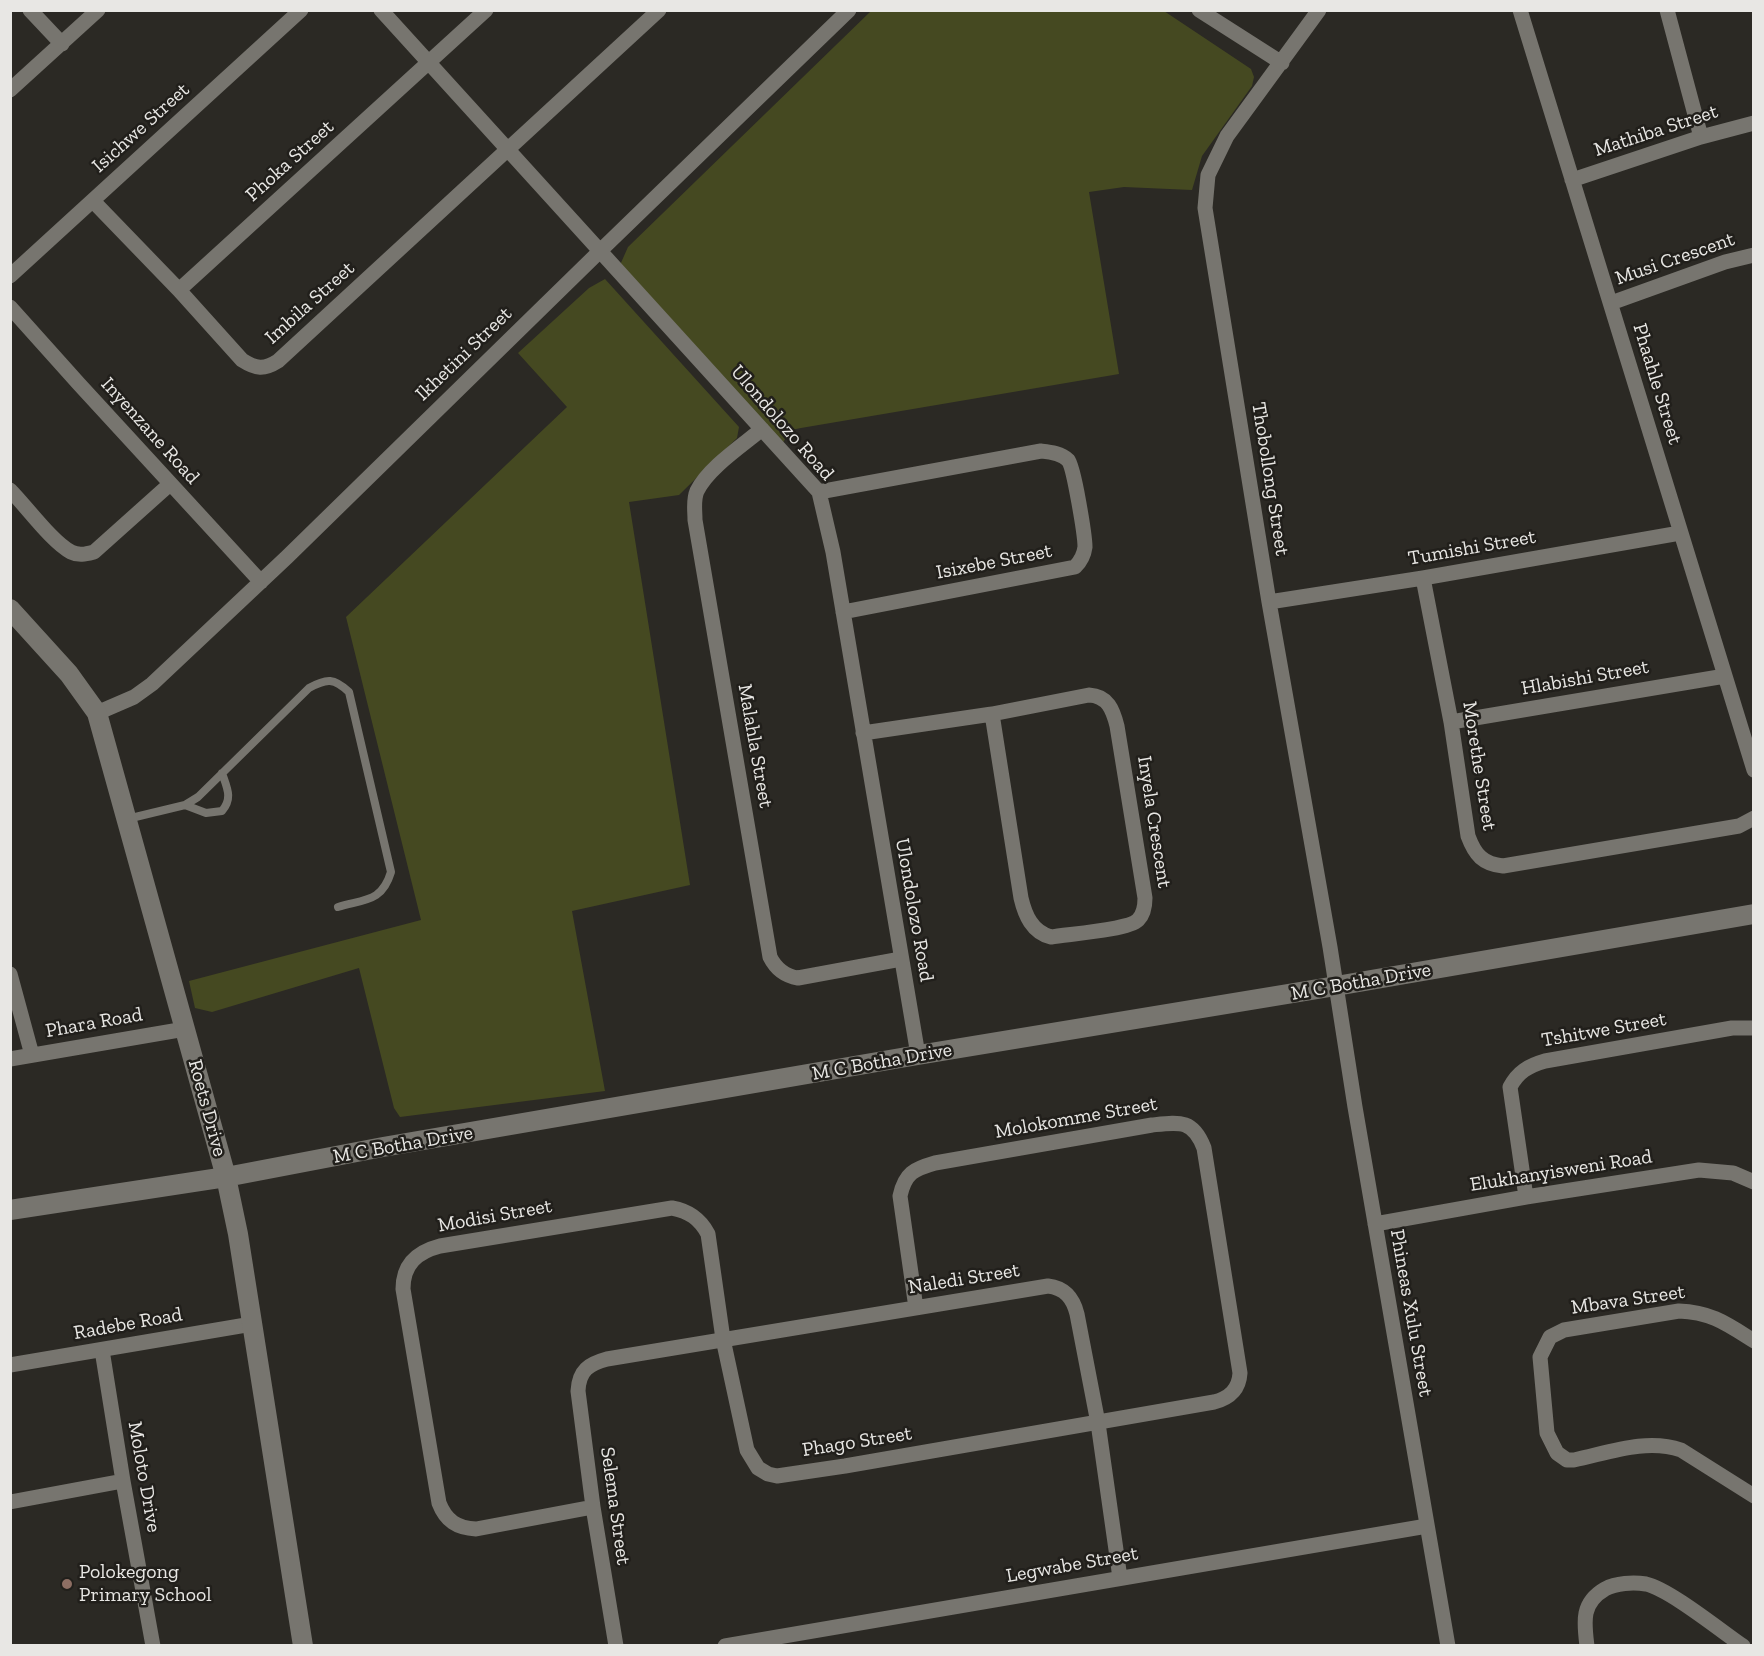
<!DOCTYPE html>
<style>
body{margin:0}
#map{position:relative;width:1764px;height:1656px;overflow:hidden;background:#2b2924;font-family:"Zilla Slab",serif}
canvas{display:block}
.frame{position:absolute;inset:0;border:12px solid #e8e7e4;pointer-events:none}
</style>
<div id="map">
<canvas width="1764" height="1656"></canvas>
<div class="frame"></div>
</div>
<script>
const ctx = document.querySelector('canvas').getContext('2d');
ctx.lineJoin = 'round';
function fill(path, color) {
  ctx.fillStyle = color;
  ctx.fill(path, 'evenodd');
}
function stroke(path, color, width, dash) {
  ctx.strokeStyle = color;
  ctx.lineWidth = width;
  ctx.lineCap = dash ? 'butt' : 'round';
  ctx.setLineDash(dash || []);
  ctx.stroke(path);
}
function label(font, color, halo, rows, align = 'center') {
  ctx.font = font + ' "Zilla Slab",serif';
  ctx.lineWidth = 5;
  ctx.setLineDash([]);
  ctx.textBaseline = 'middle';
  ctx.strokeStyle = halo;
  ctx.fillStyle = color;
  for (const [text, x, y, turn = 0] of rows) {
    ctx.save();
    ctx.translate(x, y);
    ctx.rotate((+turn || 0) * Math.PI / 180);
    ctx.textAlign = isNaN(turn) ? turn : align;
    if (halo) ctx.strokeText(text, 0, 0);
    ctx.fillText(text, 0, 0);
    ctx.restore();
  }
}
const green = new Path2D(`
 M871,11H1164L1251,69L1254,77L1252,86L1202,156L1192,190L1124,187L1089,192L1119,374L801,428L791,430L782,444L620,265L628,247Z
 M605,279L739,427L737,438L679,495L629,502L690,885L572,911L605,1091L400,1117L394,1108L359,968L212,1012L195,1008L189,981L421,920L346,617L567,407L518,353L589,288Z`);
const service = new Path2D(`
 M185,805L206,813L222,811C233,798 227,788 222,773
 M127,819L185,805L198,797L309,688C327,678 334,678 349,692L391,872C382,902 365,899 338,907`);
const minor = new Path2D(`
 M30,10L62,44
 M381,10L819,492L833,552L918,1055
 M1199,10L1282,63
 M1319,10L1227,136L1208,175L1205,208L1269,602L1330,947L1355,1107L1448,1646
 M1520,10L1754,770
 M1667,10L1701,137
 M10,90L98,10
 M1572,180L1701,137L1754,123
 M93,201L179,290L242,360C256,369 264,370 278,361L659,10
 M10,276L301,10
 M179,290L486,10
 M1611,303L1725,262L1754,255
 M10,307L79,384L261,582
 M762,429C743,445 708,468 697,491C693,500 695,510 695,520L770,957C776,969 785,976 798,978L901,959
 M10,490C26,506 52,542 71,552C79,556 86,554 94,552L170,484
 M819,492L1041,451C1050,452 1061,453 1068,460C1074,467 1085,536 1085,547C1084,555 1080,562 1075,567L843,612
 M1423,578L1451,722L1468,836C1475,855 1483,864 1503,866L1739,826L1754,818
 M1269,602L1423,578L1680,533
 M97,713L134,697L152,684L287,557L599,252L849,10
 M1451,722L1725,676
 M863,733L992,714L1089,695C1108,696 1113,710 1117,726L1145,898C1145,906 1144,914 1138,920C1128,930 1068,934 1051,937C1032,932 1025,915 1021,898L992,714
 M10,974L32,1055
 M10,1059L185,1029
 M1526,1197L1510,1087C1518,1072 1528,1066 1545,1061L1732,1028H1754
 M1375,1224L1526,1197L1699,1170L1733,1173L1754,1182
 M1754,1341C1727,1324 1711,1312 1679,1311L1564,1330L1550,1337L1540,1357L1547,1433L1557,1453L1567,1460H1574C1608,1453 1646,1438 1681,1450L1754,1496
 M102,1350L123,1481L153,1646
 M10,1365L252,1324
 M10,1502L123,1481
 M593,1507L476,1529C457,1528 446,1521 439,1503L403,1289C403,1264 417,1252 440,1246L672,1208C689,1211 700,1219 708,1234L723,1339L747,1450L758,1468L768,1474L777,1476L845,1466L1214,1402C1229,1398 1239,1390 1240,1373L1204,1148C1193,1119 1179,1122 1152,1125L935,1163C914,1169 905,1173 900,1196L916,1308
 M616,1646L593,1507L578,1391C579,1370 589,1364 607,1359L1048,1286C1065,1288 1073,1298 1077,1314L1098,1423L1120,1578
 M725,1646L1427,1526
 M1587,1646C1584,1622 1581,1603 1605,1589C1616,1583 1633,1582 1646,1584C1669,1589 1721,1631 1743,1646`);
const tertiary = new Path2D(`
 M10,609L69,674L97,713L226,1177L238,1234L303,1646
 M10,1210L226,1177L383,1147L918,1055L1336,986L1754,914`);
const markers = [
 [67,1584,6,"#8d6e63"]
];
const streetNames = [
 ["Isichwe Street",141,128,-42],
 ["Mathiba Street",1656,131,-18],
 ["Phoka Street",290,161,-42],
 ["Musi Crescent",1675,259,-19],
 ["Imbila Street",310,303,-42],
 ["Ikhetini Street",464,354,-44],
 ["Phaahle Street",1657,384,73],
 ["Ulondolozo Road",782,423,49],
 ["Inyenzane Road",150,431,48],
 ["Thobollong Street",1270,479,81],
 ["Tumishi Street",1472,548,-10],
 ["Isixebe Street",994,562,-11],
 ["Hlabishi Street",1585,678,-10],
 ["Malahla Street",755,746,80],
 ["Morethe Street",1479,766,81],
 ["Inyela Crescent",1154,822,81],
 ["Ulondolozo Road",914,910,80],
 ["M C Botha Drive",1361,982,-10],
 ["Phara Road",94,1023,-10],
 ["Tshitwe Street",1604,1030,-10],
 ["M C Botha Drive",882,1062,-10],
 ["Roets Drive",207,1108,75],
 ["Molokomme Street",1076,1118,-10],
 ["M C Botha Drive",403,1145,-10],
 ["Elukhanyisweni Road",1561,1171,-9],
 ["Modisi Street",495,1216,-10],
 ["Naledi Street",964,1279,-9],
 ["Mbava Street",1628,1300,-8],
 ["Phineas Xulu Street",1411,1313,80],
 ["Radebe Road",128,1324,-10],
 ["Phago Street",857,1442,-9],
 ["Moloto Drive",144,1477,80],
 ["Selema Street",615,1506,82],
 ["Legwabe Street",1072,1565,-10]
];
const poiNames = [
 ["Polokegong",79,1572],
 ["Primary School",79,1595]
];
fill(green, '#454921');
stroke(service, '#77756f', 8);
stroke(minor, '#77756f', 15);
stroke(tertiary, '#77756f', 20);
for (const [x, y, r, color] of markers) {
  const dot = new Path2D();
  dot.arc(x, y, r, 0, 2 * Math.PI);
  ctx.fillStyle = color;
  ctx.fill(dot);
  stroke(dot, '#211f1b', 2);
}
label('20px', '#e8e7e4', '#211f1b', streetNames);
label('20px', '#e8e7e4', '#211f1b', poiNames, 'left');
</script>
